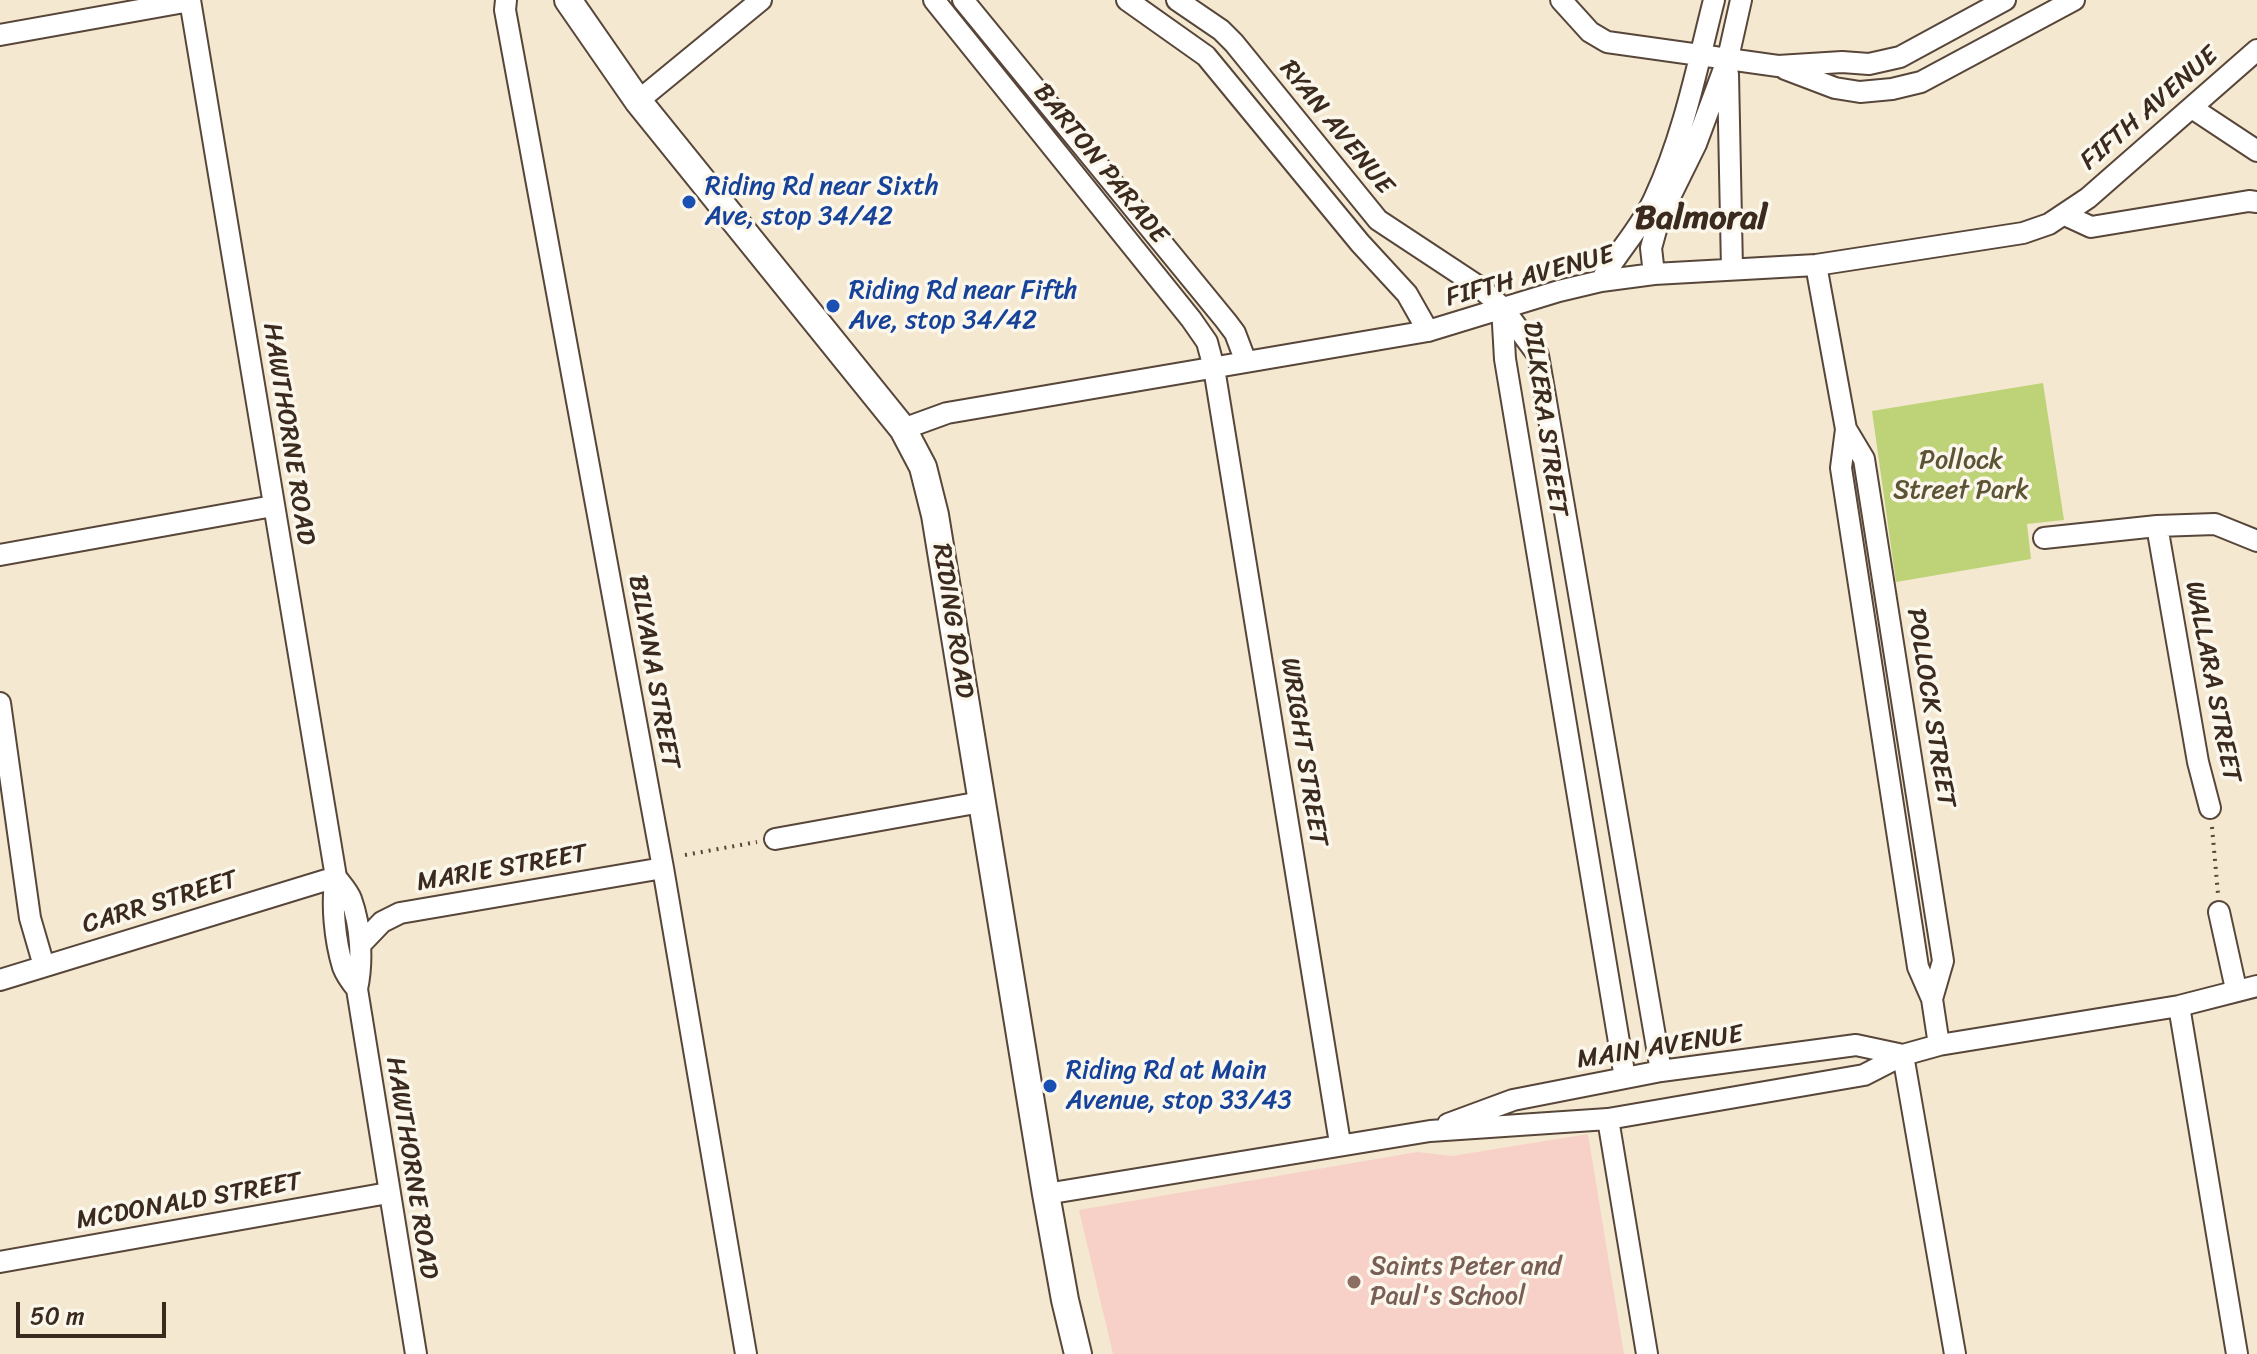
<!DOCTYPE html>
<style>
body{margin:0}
#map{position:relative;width:2257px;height:1354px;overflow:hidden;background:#f4e8d0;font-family:Sriracha,sans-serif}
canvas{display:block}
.scale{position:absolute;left:16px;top:1302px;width:150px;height:36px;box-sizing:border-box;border:4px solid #3b2a1e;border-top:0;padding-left:10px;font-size:24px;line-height:28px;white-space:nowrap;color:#3b2a1e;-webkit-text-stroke:6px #fbf7ec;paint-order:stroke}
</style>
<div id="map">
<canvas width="2257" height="1354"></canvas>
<div class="scale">50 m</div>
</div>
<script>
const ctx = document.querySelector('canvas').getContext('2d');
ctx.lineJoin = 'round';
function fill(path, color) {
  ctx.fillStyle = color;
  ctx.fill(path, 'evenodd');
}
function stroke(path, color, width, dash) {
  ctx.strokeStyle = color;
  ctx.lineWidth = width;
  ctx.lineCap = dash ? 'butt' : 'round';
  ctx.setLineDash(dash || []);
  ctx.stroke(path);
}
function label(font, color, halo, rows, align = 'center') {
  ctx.font = font + ' Sriracha,sans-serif';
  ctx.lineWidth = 7;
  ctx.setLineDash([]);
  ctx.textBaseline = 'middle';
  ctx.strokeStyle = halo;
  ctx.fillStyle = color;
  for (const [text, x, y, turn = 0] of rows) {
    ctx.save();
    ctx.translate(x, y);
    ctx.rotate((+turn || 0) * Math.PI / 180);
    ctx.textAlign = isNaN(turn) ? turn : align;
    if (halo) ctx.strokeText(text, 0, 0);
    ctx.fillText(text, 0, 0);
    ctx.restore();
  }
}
const built = new Path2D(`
 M1588,1134L1624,1354H1113L1079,1210L1417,1152L1452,1156Z`);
const green = new Path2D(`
 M2043,383L2064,520L2027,524L2031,559L1896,582L1872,411Z`);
const path = new Path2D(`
 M2212,827L2218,894
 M685,855L757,842`);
const minor = new Path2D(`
 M190,0L336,877C331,903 335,941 343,967C346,975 352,983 357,989
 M506,0L505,10L663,868L746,1354
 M934,0L1191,319L1207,342L1214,368L1340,1143
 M963,0L1226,321L1235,333L1246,362
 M1127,0L1206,56L1360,243L1407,294L1428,331
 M1177,0L1221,30L1234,43L1378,220L1478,286L1502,307L1538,355L1661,1071
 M1561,0L1590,32L1607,42L1778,66L1842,62L1869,64L1900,57L2005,0
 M0,35L190,1
 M1785,69L1835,88L1860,92L1892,89L1921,82L2074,0
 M1728,74L1732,269
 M638,101L761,0
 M2192,108L2257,151
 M2065,215L2091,227L2249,201L2257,202
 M1816,265L1846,429L1841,468L1918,967L1932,999L1939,1045
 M1654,274L1651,248L1659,219L1696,144L1728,58L1741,0
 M1601,281C1617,252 1642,227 1655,197C1684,134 1697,67 1714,0
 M1502,307L1505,359L1625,1078
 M903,429L947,413L1428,331L1559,291L1601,281L1654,274L1816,265L2023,233L2049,224L2088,198L2257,50
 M1846,429L1864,459L1943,961L1932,999
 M2157,526L2198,762L2210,808
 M2044,538L2157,526L2215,524L2257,541
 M0,555L273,506
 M0,703L30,918L44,966
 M775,839L981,802
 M336,877C341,884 348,891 351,899C361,927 363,961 357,989L416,1354
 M2219,912L2236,989
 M360,945L382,922L400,913L663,868
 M0,980L336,877
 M2179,1006L2237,1354
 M1903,1055L1955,1354
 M1608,1119L1647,1354
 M1448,1124L1513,1100L1661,1071L1856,1045L1903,1055
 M1046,1194L1430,1131L1608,1119L1864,1075L1903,1055L1939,1045L2179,1006L2257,986
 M0,1262L388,1193`);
const major = new Path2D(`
 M568,0L638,101L903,429L923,467L935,515L1046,1194L1065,1300L1078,1354`);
const markers = [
 [689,202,8,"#1a4fb4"],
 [833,306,8,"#1a4fb4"],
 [1050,1086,8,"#1a4fb4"],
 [1354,1282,8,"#8d6e63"]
];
const streetNames = [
 ["FIFTH AVENUE",2150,109,-41],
 ["RYAN AVENUE",1336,128,51],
 ["BARTON PARADE",1100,164,51],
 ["FIFTH AVENUE",1530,277,-15],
 ["DILKERA STREET",1544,419,82],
 ["HAWTHORNE ROAD",288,434,81],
 ["RIDING ROAD",952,621,81],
 ["BILYANA STREET",653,672,80],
 ["WALLARA STREET",2212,682,79],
 ["POLLOCK STREET",1930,708,81],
 ["WRIGHT STREET",1303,752,81],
 ["MARIE STREET",502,869,-10],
 ["CARR STREET",160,903,-17],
 ["MAIN AVENUE",1660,1048,-9],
 ["HAWTHORNE ROAD",411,1168,81],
 ["MCDONALD STREET",189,1202,-10]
];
const transitNames = [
 ["Riding Rd near Sixth",705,187],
 ["Ave, stop 34/42",705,217],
 ["Riding Rd near Fifth",849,291],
 ["Ave, stop 34/42",849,321],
 ["Riding Rd at Main",1066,1071],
 ["Avenue, stop 33/43",1066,1101]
];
const parkNames = [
 ["Pollock",1961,461],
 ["Street Park",1961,491]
];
const educationNames = [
 ["Saints Peter and",1370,1267],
 ["Paul's School",1370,1297]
];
const districtNames = [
 ["Balmoral",1701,219]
];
fill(built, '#f7d1c7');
fill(green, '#bed377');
stroke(minor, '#574639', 24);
stroke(major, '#574639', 30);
stroke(path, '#574639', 4, [2, 6]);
stroke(minor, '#fff', 20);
stroke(major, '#fff', 26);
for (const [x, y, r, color] of markers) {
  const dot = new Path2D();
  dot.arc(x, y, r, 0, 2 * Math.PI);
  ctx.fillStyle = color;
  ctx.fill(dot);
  stroke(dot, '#fbf7ec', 3);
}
label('26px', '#3b2a1e', '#fbf7ec', streetNames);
label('26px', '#164399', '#fbf7ec', transitNames, 'left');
label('26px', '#5c5434', '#fbf7ec', parkNames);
label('26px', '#785e54', '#fbf7ec', educationNames, 'left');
label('bold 34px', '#3b2a1e', '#fbf7ec', districtNames);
</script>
